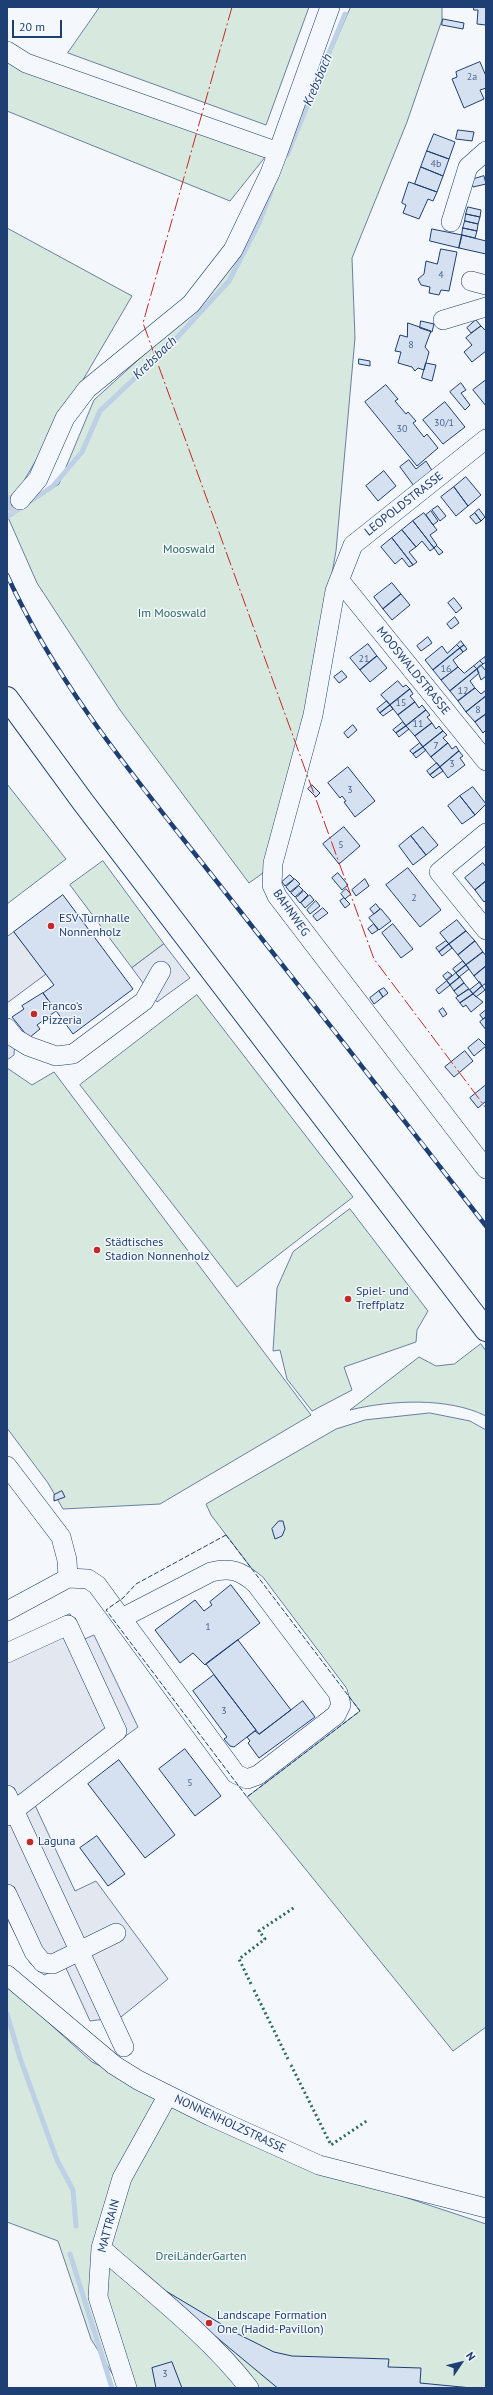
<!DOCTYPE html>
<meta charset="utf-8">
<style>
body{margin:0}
#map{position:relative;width:493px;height:2395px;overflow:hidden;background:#f4f7fb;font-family:"PT Sans",sans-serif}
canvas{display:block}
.frame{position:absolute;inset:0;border:8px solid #1d3f73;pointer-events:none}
.north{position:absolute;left:441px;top:2343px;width:40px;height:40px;-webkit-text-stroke:3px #f4f7fb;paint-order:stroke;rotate:55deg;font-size:11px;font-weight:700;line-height:16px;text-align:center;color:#1d3f73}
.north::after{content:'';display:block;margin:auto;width:14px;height:18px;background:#1d3f73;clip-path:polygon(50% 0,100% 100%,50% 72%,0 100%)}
.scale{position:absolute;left:12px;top:20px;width:50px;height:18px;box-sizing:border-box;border:2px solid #1d3f73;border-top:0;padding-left:5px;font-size:12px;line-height:14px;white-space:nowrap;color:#1d3f73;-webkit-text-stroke:3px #f4f7fb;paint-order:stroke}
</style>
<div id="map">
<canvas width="493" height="2395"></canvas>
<div class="frame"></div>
<div class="north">N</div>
<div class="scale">20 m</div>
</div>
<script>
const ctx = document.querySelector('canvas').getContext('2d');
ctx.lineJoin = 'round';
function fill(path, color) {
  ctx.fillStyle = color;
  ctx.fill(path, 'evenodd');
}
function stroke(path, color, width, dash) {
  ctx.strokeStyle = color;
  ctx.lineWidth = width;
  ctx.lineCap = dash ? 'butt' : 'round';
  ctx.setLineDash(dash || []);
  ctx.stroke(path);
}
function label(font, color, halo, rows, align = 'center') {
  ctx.font = font + ' "PT Sans",sans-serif';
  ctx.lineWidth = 3;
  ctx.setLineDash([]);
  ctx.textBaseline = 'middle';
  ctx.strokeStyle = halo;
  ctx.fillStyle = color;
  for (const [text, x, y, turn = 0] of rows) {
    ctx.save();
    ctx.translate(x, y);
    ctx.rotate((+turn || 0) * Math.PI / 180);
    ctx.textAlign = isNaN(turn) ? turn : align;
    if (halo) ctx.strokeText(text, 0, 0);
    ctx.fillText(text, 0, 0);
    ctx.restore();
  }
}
const green = new Path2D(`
 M100,7H309L266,125L68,53Z
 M351,7H442V20L407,122L352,258L355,338L336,551L305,724L263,873L249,883L120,710L37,583L7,515V228L132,296L25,479L27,493L35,500L59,484L94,400L192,311L271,189Z
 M7,61L266,156L230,201L7,111Z
 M7,784L66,859L7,904Z
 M103,861L164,944L132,968L70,885Z
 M197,995L353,1197L237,1287L80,1085Z
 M7,1068L32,1085L54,1072L311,1415L160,1504L63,1509L48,1483L7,1428Z
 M350,1209L428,1311L417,1330L416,1342L344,1367L352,1390L312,1411L287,1379L280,1350L273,1351L277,1288L293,1252Z
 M481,1344L486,1351V1416C448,1397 391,1400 350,1410L419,1357L436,1366L454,1364Z
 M430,1413L470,1421L486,1430V2027L453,2051L247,1797L360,1711L211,1515L206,1504L336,1429L365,1420Z
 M7,1985L92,2062L314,2167L486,2224V2388H121L91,2339L58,2241L7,2222Z`);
const parking = new Path2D(`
 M14,932L46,974L7,1003V937Z
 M164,944L190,978L157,1002L132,968Z
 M7,1028L15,1038L14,1055L7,1060Z
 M70,1614L80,1641L94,1635L138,1727L34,1803L75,1891L96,1881L168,1979L121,2017L90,2021L65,1966L44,1975L30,1963L7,1918V1645Z`);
const stream = new Path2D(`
 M287,155L345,14
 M7,517L53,486L82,452L100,411L173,342L229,281L259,223L272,189
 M7,2014L20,2058L57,2160L73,2190L76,2226
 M70,2254L112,2388`);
const building = new Path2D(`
 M474,7H486V25L477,24L478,10H474Z
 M443,19L464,23L463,29L442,25Z
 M480,62L486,76V88L480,90L484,99L464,108L452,79L457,77L456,72Z
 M458,130L474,132L472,141L456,139Z
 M434,134L455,142L449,159L427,151Z
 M427,151L449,159L443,176L421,167Z
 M421,167L443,176L437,192L415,184Z
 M484,176L486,184L473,187L471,180Z
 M409,182L437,192L433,201L428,199L419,219L403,213L406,205L402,203Z
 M468,207L481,210L480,217L466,214Z
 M466,214L480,217L478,224L465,221Z
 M465,221L478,224L477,231L463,228Z
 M463,228L477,231L475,238L462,235Z
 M432,229L462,235L459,248L430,241Z
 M462,235L486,241V254L459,248Z
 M441,249L457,252L449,291L441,290L439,295L429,293L430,287L421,285L418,279L424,274L426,261L437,264Z
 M476,320L481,326L471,333L467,328Z
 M421,321L434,324L432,332L420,328Z
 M408,323L431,331L425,347L429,352L424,370L418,368L415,371L412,367L398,363L401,352L395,351L400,335L407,337Z
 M481,326L486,331V351L472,362L464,352L472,345L466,338Z
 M359,359L370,361V366L359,364Z
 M426,363L436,365L432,381L422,378Z
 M486,380V406L473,390Z
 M461,383L466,390L461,393L470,405L465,410L450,392Z
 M386,385L398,399L395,401L406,414L408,412L416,421L413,423L424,437L427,434L438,448L417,466L365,402Z
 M445,402L465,427L443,444L423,420Z
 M409,460L416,469L426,461L433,472L414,486L400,467Z
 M384,471L396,486L378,501L366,486Z
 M466,477L481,495L468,506L454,487Z
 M454,487L468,506L456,516L441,497Z
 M438,506L446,516L440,521L432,510Z
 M479,509L485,517L481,521L475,513Z
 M431,511L438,521L433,525L426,515Z
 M424,513L437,530L430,535L437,545L434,548L413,521Z
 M475,513L481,521L476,524L470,517Z
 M413,521L434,548L430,551L422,541L416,547L402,530Z
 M402,530L416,547L409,552L417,562L413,565L392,538Z
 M392,538L413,565L409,567L402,558L395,564L381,547Z
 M437,546L443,552L439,555L434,548Z
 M392,583L401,594L383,609L374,597Z
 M401,594L410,605L392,620L383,609Z
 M454,598L462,608L456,613L448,603Z
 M455,617L459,623L451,629L447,624Z
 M428,637L432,643L421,651L417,646Z
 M461,641L464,645L460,648L457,645Z
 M368,644L377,656L360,670L350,658Z
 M457,645L460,648L433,670L425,660L442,646L447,653Z
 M464,645L467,649L463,652L460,648Z
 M460,648L463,652L453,660L458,667L441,680L433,670Z
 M377,656L387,668L370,682L360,670Z
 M485,657L486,662L483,664L480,661Z
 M480,661L483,664L477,669L474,666Z
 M481,665L486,671V676L481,680L477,669Z
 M474,666L477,669L450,691L441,680L458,667L464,673Z
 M477,669L479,673L470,681L475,688L458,701L450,691Z
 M342,671L347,677L339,683L334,677Z
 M398,681L403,687L406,685L410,689L390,705L381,695Z
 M475,688L481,694L486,690V696L466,712L458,701Z
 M410,689L413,694L410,696L415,702L398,715L390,705Z
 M486,696V714L475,722L466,712Z
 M387,701L390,705L380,713L377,709Z
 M415,702L419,708L422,705L426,710L406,726L398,715Z
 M390,705L393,709L383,716L380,713Z
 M426,710L430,715L427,717L432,723L415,736L406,726Z
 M486,714V730L483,733L475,722Z
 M403,722L406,726L396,733L393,730Z
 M432,723L436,729L439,726L443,731L423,747L415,736Z
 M353,725L357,730L348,738L344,733Z
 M406,726L409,729L399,737L396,733Z
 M443,731L447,735L443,738L448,743L431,757L423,747Z
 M420,743L423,747L413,754L410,751Z
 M448,743L452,749L456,746L459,751L440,767L431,757Z
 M423,747L426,750L416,758L413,754Z
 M459,751L463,756L460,758L465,765L448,778L440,767Z
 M437,763L440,767L430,775L427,771Z
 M348,767L375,801L355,817L344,802L346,801L342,796L340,798L328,783Z
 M440,767L443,771L433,778L430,775Z
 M312,785L320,793L316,797L308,789Z
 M473,787L486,804L475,815L460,796Z
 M460,796L475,815L462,824L448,806Z
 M344,827L360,846L339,864L323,844Z
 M423,827L438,845L426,855L411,836Z
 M411,836L426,855L413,865L399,846Z
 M483,863L486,867V881L475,890L465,878Z
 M408,868L441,910L420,927L386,885Z
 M338,873L348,885L342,890L332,878Z
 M290,875L294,879L285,886L282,882Z
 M295,879L300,884L290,892L286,887Z
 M365,879L369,886L356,896L352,890Z
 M486,881V900L484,902L475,890Z
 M299,886L303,890L295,897L291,893Z
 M346,889L351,894L345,899L341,894Z
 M304,891L308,895L300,903L296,898Z
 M63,895L133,989L73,1034L43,993L54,985L14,932Z
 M310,895L314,900L305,908L301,903Z
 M344,898L350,904L345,908L340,901Z
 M316,901L320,906L310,914L307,910Z
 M376,904L380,909L374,914L370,909Z
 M323,908L328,913L317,921L313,916Z
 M381,909L391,921L379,930L369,918Z
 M457,920L466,931L449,944L440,933Z
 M374,924L378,930L372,934L368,929Z
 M393,924L413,949L401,958L382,933Z
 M466,931L475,941L458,955L449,944Z
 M446,941L449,944L439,952L436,948Z
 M475,941L483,952L466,965L458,955Z
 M449,944L452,948L442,956L439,952Z
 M483,952L486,956V966L474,976L466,965Z
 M463,961L466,965L456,973L453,969Z
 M466,965L469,969L459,977L456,973Z
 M486,966V983L482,986L474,976Z
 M448,972L452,975L446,980L443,976Z
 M456,973L460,977L450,985L447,981Z
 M460,977L464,983L454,991L450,985Z
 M447,981L450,985L439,994L436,990Z
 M480,982L482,986L473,994L470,990Z
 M464,983L469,989L458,996L454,991Z
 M482,986L485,990L476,997L473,994Z
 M384,988L388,993L383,997L379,991Z
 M469,989L473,994L460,1003L456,998Z
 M379,991L383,997L374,1004L370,998Z
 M43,993L56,1011L37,1025L40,1029L29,1038L12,1017L24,1009L22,1006Z
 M473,994L483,1002L471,1012L466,1005L463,1007L460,1003Z
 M443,1008L447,1014L443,1017L439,1011Z
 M486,1010V1017L483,1019L480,1015Z
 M486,1017V1030L480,1022Z
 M479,1039L486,1046L474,1056L468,1048Z
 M465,1051L473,1061L454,1077L445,1067Z
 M486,1085V1101L478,1108L470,1098Z
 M62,1491L65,1497L54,1501V1495Z
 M279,1521H283L285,1529L282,1536L275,1539L272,1529Z
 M231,1585L260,1623L205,1665L193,1653L180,1663L155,1630L195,1600L204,1611L212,1605L210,1602Z
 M238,1640L291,1710L259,1734L206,1664Z
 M214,1675L256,1730L234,1747L230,1746L224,1739L227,1737L193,1691Z
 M303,1701L315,1717L259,1758L248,1743L250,1741L247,1737L255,1731L259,1734Z
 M185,1749L221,1796L195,1816L159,1769Z
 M119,1760L175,1835L145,1858L88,1784Z
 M97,1836L125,1874L108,1886L80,1848Z
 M149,2281L238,2334L274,2352L292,2356L389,2359L388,2367L421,2368L420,2383L472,2388H278Z
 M172,2362L182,2388H156L152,2368Z`);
const minorTunnel = new Path2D(`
 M7,507L20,500`);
const minor = new Path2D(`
 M7,51L26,63L278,152L270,173L233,250L191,304L87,389L65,418L38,479L20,500
 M278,152L330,7
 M451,222L468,167L486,151
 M471,281L486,285
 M443,320L486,307
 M486,439L353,545L335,591L313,715L273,863L272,885L277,896L486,1169
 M340,581L486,761
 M486,833L439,872L486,930
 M7,1028L15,1038L28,1046L56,1056L73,1054L144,1001L161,971
 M7,1466L61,1537L67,1560L68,1578
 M68,1578L88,1579L97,1585L236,1774L247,1779L258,1775L336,1715L341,1705L338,1693L256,1584C241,1571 231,1567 211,1572L122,1618
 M7,1611L68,1578
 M7,1653L68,1625L117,1731L7,1816
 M7,1795L124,2047
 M7,1894L34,1952L43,1963L53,1964L116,1933
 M7,1975L114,2065L138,2080L210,2116L319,2165L486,2208
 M101,2248C150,2291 210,2337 249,2388
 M127,2388L98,2297L101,2248L122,2178L168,2095`);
const major = new Path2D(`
 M7,698L83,802L486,1330`);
const rail = new Path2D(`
 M7,575C59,689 141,785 218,883C308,997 397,1111 486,1226`);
const hedge = new Path2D(`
 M251,1984L239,1959L265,1939L259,1931L295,1907
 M254,1990L288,2059
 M291,2065L331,2145L368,2120`);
const fence = new Path2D(`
 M226,1535L360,1711L247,1797L106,1610L123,1598L136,1584Z`);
const power = new Path2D(`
 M232,7L143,323L374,959L486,1108`);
const markers = [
 [51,926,4,"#c62828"],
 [34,1014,4,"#c62828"],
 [97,1250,4,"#c62828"],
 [348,1299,4,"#c62828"],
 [30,1842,4,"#c62828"],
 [209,2323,4,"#c62828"]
];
const numberNames = [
 ["2a",472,77],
 ["4b",436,164],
 ["4",441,275],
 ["8",411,345],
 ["30/1",444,423],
 ["30",402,429],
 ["21",364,659],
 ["16",446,669],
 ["12",463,691],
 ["15",401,703],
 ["8",478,710],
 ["11",418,724],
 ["7",436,746],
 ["3",452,764],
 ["3",350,790],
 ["5",341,845],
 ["2",414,898],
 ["1",208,1627],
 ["3",224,1711],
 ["5",190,1783],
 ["3",165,2374]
];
const streetNames = [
 ["LEOPOLDSTRASSE",404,504,-38],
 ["MOOSWALDSTRASSE",413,671,51],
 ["BAHNWEG",291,913,55],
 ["NONNENHOLZSTRASSE",230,2124,25],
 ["MATTRAIN",109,2226,-75]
];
const parkNames = [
 ["Mooswald",189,550],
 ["Im Mooswald",172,614],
 ["DreiLänderGarten",201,2257]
];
const poiNames = [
 ["ESV Turnhalle",59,919],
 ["Nonnenholz",59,933],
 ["Franco's",42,1007],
 ["Pizzeria",42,1021],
 ["Städtisches",105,1243],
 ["Stadion Nonnenholz",105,1257],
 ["Spiel- und",356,1292],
 ["Treffplatz",356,1306],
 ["Laguna",38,1842],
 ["Landscape Formation",217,2316],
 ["One (Hadid-Pavillon)",217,2330]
];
const waterNames = [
 ["Krebsbach",318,80,-67],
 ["Krebsbach",155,358,-44]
];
fill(green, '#d7e8df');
stroke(green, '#687fa3', 1);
fill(parking, '#e3e8f0');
stroke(parking, '#687fa3', 1);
stroke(stream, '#bed0e5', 5);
fill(building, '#d5e0f0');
stroke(building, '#1d3f73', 1);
stroke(minorTunnel, '#c9d2e0', 19, [19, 10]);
stroke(minor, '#1d3f73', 20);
stroke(major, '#1d3f73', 24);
stroke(minor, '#f4f7fb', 19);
stroke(major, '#f4f7fb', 22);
stroke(rail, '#1d3f73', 4.5);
stroke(rail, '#f4f7fb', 3, [9]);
stroke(hedge, '#2c6c60', 3, [2, 3]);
stroke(fence, '#1d3f73', 1, [5, 2]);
stroke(power, '#c62828', 1, [14, 3, 2, 3]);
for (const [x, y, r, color] of markers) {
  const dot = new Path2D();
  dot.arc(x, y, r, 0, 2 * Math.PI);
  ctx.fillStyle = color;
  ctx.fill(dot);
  stroke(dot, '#f4f7fb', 1.5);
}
label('10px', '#4b6792', null, numberNames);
label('12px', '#1d3f73', '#f4f7fb', streetNames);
label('12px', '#2c6c60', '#f4f7fb', parkNames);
label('12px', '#1d3f73', '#f4f7fb', poiNames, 'left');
label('italic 13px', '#1d3f73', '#f4f7fb', waterNames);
</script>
